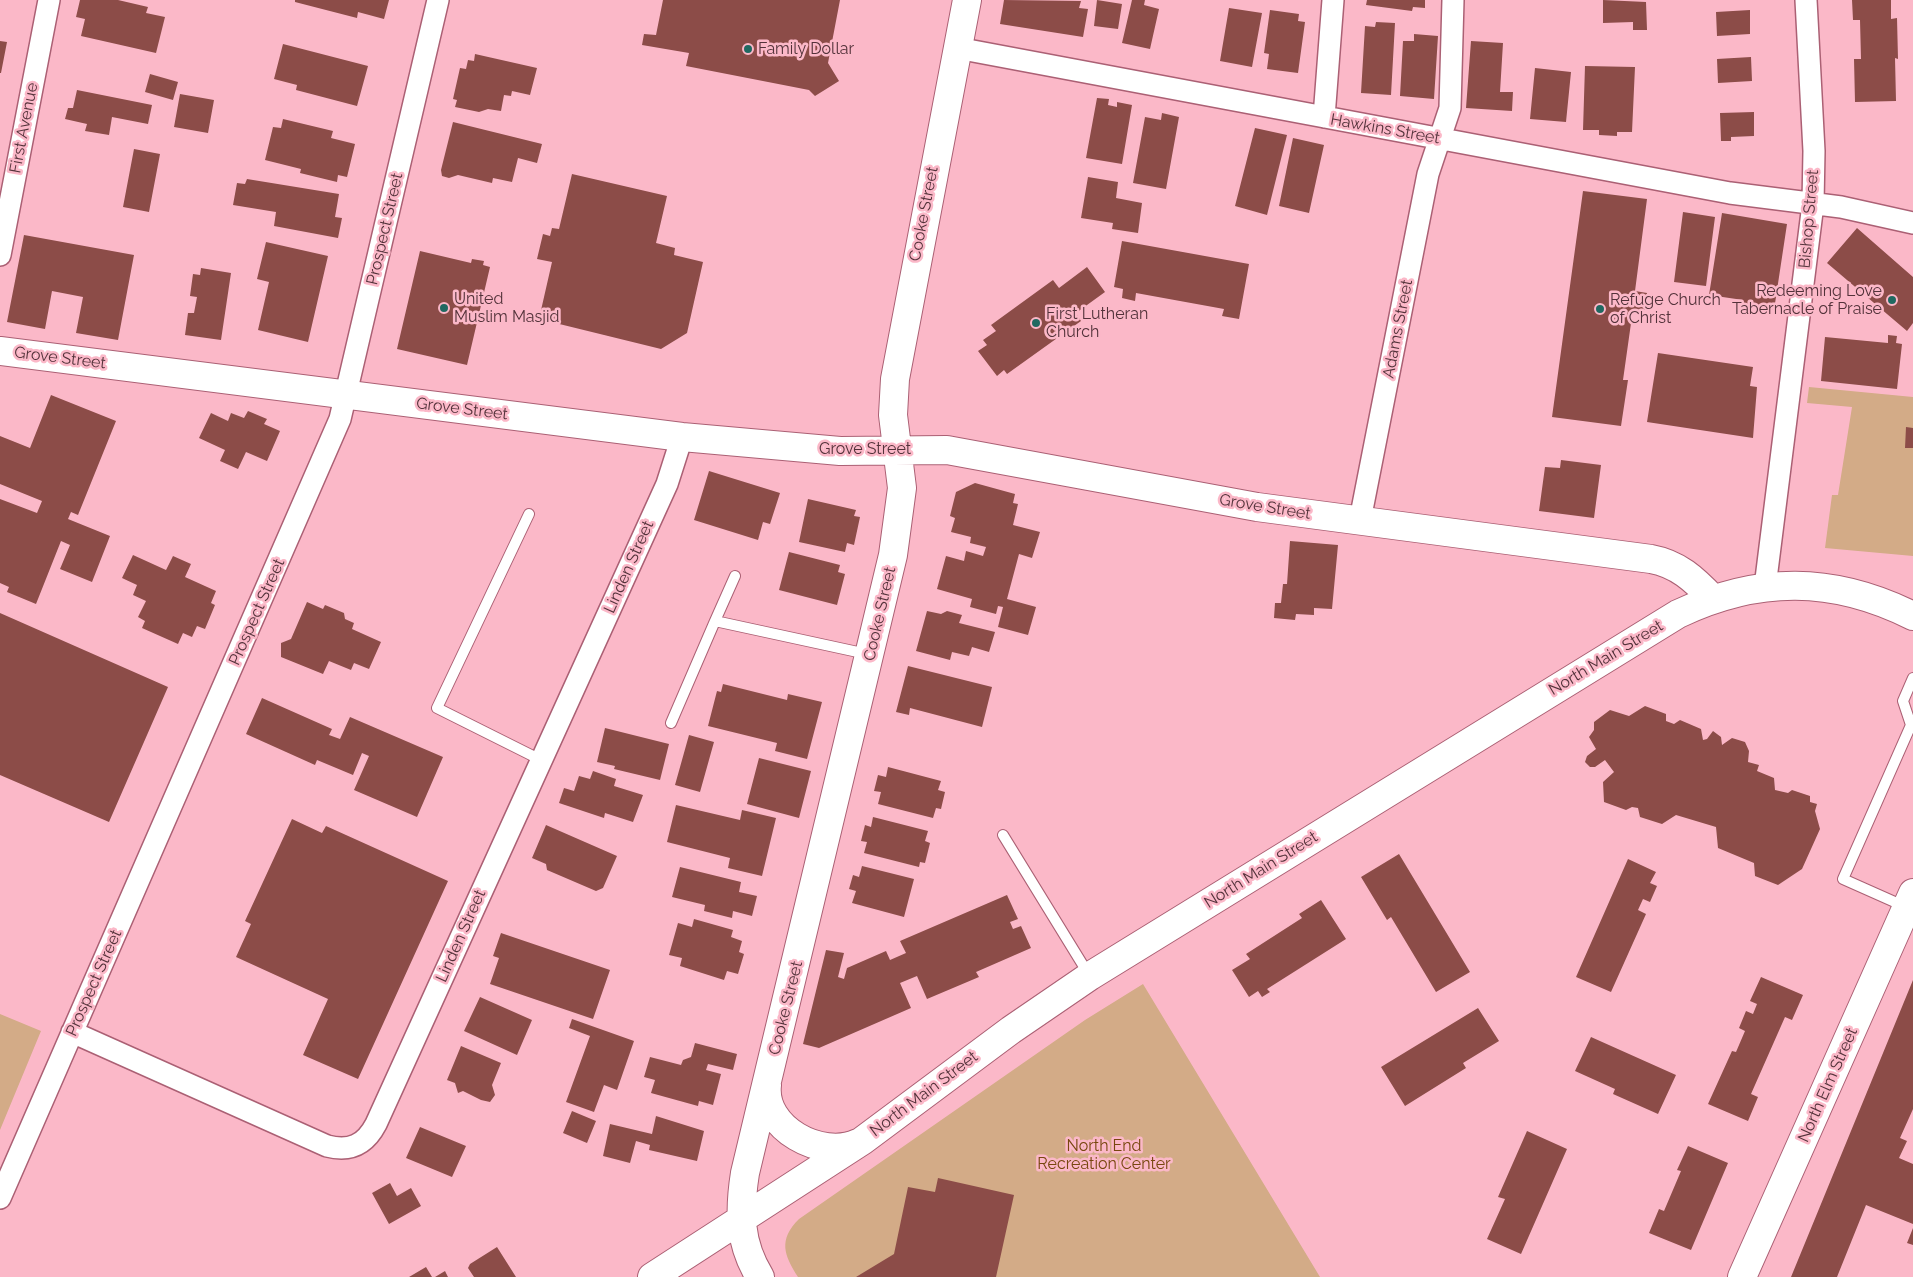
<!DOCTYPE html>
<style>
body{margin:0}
canvas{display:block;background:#fbb8c8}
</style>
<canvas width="1913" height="1277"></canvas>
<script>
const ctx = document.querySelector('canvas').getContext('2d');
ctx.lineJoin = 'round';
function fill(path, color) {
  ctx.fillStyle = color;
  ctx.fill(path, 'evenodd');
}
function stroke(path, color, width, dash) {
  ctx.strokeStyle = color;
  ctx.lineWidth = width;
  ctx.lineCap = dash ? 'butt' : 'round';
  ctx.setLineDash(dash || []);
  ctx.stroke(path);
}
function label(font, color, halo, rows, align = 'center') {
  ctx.font = font + ' Raleway,sans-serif';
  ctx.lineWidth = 5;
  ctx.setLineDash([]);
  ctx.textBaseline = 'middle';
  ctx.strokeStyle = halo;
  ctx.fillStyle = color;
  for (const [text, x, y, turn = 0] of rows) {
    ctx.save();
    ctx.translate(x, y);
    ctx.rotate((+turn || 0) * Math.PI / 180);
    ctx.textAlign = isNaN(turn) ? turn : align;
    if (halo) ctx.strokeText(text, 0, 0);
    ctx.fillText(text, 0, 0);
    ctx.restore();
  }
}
const green = new Path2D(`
 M1809,387L1913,397V556L1825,548L1832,495H1838L1852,407L1807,403Z
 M1143,984L1320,1277H798C784,1255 778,1240 799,1219L1085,1020Z
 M0,1014L41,1031L0,1130Z`);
const building = new Path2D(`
 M80,0H118L148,7L146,13L165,17L156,53L81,36L85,19L76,17Z
 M295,0H389L384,19L358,12L357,18L295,2Z
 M663,0H840L828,63L839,81L815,96L809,90L686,66L689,53L642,45L644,34L656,35Z
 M1004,0L1081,1L1079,8L1088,9L1083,37L1000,24Z
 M1097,0L1122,4L1118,29L1094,26Z
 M1132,0H1145L1144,5L1159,9L1150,49L1122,43Z
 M1367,0H1425V8L1413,7L1412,11L1366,5Z
 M1603,0L1646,2L1647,30H1633V22L1603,23Z
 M1852,0H1891V19L1897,18L1898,59L1895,58L1896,101L1855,102L1854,59H1861L1860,20H1853Z
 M1229,8L1262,13L1252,67L1220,61Z
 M1270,10L1299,14L1298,21L1305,22L1298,73L1267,69L1269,54L1264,53Z
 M1750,10V34L1717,36L1716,12Z
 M1376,22L1395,23L1391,95L1361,93L1365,26L1375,27Z
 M1414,34L1438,36L1434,99L1400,96L1403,41H1414Z
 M0,41L7,42L1,73H0Z
 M1471,41L1503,43L1500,92H1513L1512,111L1466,108Z
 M283,44L368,66L357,106L296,90L297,85L274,79Z
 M475,54L537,68L530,95L512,91L511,96L504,95L501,111L488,109L479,112L455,107L457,100L453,99L460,68L466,69L468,60L474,61Z
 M1751,57L1752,81L1718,83L1717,59Z
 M1585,66L1635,67L1632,132H1617V136L1599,135V130H1583Z
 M1535,68L1571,72L1566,122L1530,119Z
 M150,74L178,82L173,100L145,92Z
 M77,90L152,105L148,124L112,117L109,135L85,131L87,124L65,119L68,108H73Z
 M180,94L214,100L208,133L174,127Z
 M1097,98L1109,99L1108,105L1117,107V102L1132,105L1122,164L1086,158Z
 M1754,112V136L1731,137V141H1721L1720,113Z
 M1162,113L1179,117L1166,189L1133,183L1145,117L1161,120Z
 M283,119L333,131L331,138L355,144L347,177L338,175L337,182L300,173L301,169L265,160L273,127L281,128Z
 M453,122L542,144L537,163L518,158L512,182L493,178L492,183L458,175L449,178L442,176L441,170Z
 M1255,128L1287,135L1267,215L1235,206Z
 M1293,138L1324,145L1309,213L1279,206Z
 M134,149L160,154L149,212L123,207Z
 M572,174L667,196L656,243L675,248L674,255L703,262L687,333L661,349L539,319L552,262L537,259L543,234L550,236L552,228L559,229Z
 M1088,177L1118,182L1116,198L1142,203L1138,233L1112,229L1113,223L1081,218Z
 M247,179L339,194L335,217L342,218L338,238L274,226L276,212L233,205L237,183L245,184Z
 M1583,191L1647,199L1635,291L1647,293L1645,310L1633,309L1623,380H1628L1621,426L1552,417Z
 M1683,212L1715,217L1706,286L1674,282Z
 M1722,213L1787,224L1774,310L1742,305L1743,300L1709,295Z
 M1857,228L1913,277V323L1907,331L1827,263Z
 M24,235L134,255L118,340L76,333L83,297L52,291L45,329L7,322Z
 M1122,241L1249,264L1239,319L1222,316L1224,309L1136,293L1135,301L1122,298L1123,289L1114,287Z
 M266,242L328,256L308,342L258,330L269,282L257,279Z
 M420,251L471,263L472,259L484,261L483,265L490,267L467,365L397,349Z
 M1087,267L1105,292L1076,313L1081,321L1007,374L1004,370L997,376L978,351L987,345L983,340L996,331L991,325L1053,280L1059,288Z
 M201,268L231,273L221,340L185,335L188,313H194L197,297L190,296L193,274L200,275Z
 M1888,335L1897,336L1896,343L1902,344L1897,389L1821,381L1825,337L1888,343Z
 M1658,353L1753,367L1750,386L1757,387L1753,438L1647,422Z
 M51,395L116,421L78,515L71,512L68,519L110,536L92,582L60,569L70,545L61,541L36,604L7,592L9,587L0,583V499L37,513L42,501L0,484V436L30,448Z
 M248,411L267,419L264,424L280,431L267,461L246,452L238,469L220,461L225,450L199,438L211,413L228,421L231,413L244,418Z
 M1906,427L1913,428V448H1905Z
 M1561,460L1601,465L1594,518L1539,511L1545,467L1560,468Z
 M709,471L780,493L770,524L763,522L758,540L694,520Z
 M975,483L1015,494L1013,503L1018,504L1013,525L1040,532L1032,558L1019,554L1007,599L1036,607L1028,635L998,627L1003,607L998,606L996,614L970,607L972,599L937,589L946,556L964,561L966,551L983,556L986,547L970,543L971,537L951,532L955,518L950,516L956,492Z
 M808,499L856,510L854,516L860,517L854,545L847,543L845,552L799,542Z
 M1290,541L1338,545L1332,609L1314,608V615L1296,614L1295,620L1274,618L1275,603H1281L1283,584H1287Z
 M789,552L840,565L838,572L845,574L837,605L779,590Z
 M133,555L166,570L173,556L191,564L185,577L216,591L211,603L215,605L205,629L197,626L192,637L183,633L178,644L142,628L145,621L138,617L146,601L133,595L137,585L122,578Z
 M307,602L323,609L325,605L344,613L345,619L354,623L352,629L381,642L369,669L354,663L351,670L329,661L323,674L281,657V643L291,639Z
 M927,611L941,614L947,611L962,615L959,623L995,632L989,652L972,647L969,656L952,652L950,660L916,651Z
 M0,613L168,687L109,822L0,775Z
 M908,666L992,687L982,727L910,708L909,715L896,712Z
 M723,684L787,700L788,694L822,702L807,759L775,751L777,743L708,726L717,691L721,692Z
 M262,698L332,729L329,735L340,739L350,717L443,757L417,817L354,790L369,756L362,753L353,775L317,760L315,765L246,734Z
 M1645,706L1666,714V721L1674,724L1680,720L1701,729L1703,740L1707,739L1713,731L1721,737L1722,745L1732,738L1745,742L1749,751L1748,762L1759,765L1757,771L1774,778L1775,790L1788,793L1792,790L1810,796V802L1817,804L1815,811L1820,829L1802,869L1778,885L1755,876L1754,863L1718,848L1716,827L1676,815L1662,824L1640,817L1638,808L1632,807L1626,810L1604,802L1603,782L1614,772L1605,760L1595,767H1590L1585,762L1587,756L1596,749L1589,737L1594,730V722L1610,710L1629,716Z
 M605,728L669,744L660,780L614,769L615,766L597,762Z
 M689,735L714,742L700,792L675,785Z
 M759,758L811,771L799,818L747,804Z
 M888,767L941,781L938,790L945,792L941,809L936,808L933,818L878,804L881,792L874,791L878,775L886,777Z
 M593,771L616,779L614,786L643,795L633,822L605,813L604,818L559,803L564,788L574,791L579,776L590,779Z
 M676,805L740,820L742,810L776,818L762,876L728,868L730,858L667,842Z
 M873,817L928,831L925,841L930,843L925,863L920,862L919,867L864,853L867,842L861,841L865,825L871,827Z
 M292,819L322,833L326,826L448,881L358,1079L303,1055L328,999L236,957L251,924L245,921Z
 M546,825L617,856L603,888L596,891L547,870L546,864L532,858Z
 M1399,854L1470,972L1436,992L1391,917L1387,920L1361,877Z
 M1628,859L1656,872L1650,883L1657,886L1650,902L1643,899L1638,910L1646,914L1611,992L1576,977Z
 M862,866L914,879L904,917L852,903L856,891L849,889L853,875L859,877Z
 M680,867L741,882L739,892L757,896L752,916L733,911L732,918L704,911L705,905L672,897Z
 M1007,895L1018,919L1010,922L1013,929L1021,926L1031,948L976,972L979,977L927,999L917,976L900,983L911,1008L819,1048L803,1044L826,950L844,953L838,977L844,979L847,968L886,951L890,960L906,953L900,941Z
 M1321,900L1346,939L1267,989L1270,992L1262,997L1258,991L1249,997L1232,970L1250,959L1246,954L1302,918L1299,914Z
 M694,919L733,930L731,937L742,941L739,952L744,954L738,974L727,971L724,980L680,966L682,958L669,955L678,923L692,927Z
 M501,933L610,970L593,1019L490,984L499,958L493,956Z
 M1761,977L1803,995L1792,1020L1785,1017L1751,1094L1758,1097L1748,1121L1708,1104L1732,1051L1736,1052L1745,1031L1739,1028L1746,1011L1753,1014L1757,1004L1750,1001Z
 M1913,980V1109L1900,1138L1907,1141L1899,1158L1913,1164V1224L1866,1205L1837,1277H1791Z
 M480,997L532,1020L517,1055L464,1031Z
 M1478,1008L1499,1041L1463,1063L1466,1068L1405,1106L1381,1067Z
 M572,1019L634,1041L617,1090L604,1085L594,1112L566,1102L590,1036L569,1028Z
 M1591,1037L1676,1075L1658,1114L1613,1094L1615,1089L1575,1071Z
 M695,1043L737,1054L733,1070L708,1064L706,1070L721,1074L713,1105L699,1101L698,1106L651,1093L655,1080L644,1077L650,1057L681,1065L683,1060L691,1057Z
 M461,1046L501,1063L492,1085L495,1095L490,1102L481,1100L463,1091L458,1093L455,1083L447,1080Z
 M572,1111L596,1121L587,1143L563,1133Z
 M656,1116L704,1131L697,1161L649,1150L650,1145L636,1141L630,1163L603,1156L610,1124L652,1134Z
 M420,1127L466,1146L452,1177L406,1158Z
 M1527,1131L1567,1149L1521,1254L1487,1239L1505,1199L1498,1197Z
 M1688,1146L1728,1163L1691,1250L1649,1233L1659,1209L1664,1211L1681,1171L1677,1170Z
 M938,1178L1014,1195L996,1277H856L894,1254L908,1187L935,1192Z
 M390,1183L397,1196L411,1188L421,1206L389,1224L372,1193Z
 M1913,1228V1245L1907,1243Z
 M497,1247L516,1277H474L468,1268L470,1264Z
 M426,1267L432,1277H409Z
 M445,1271L448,1277H435Z`);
const service = new Path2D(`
 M529,514L437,708L541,760
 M715,621L735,576
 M671,723L715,621L867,654
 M1911,725L1903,701L1913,678
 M1003,835L1089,975
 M1906,907L1843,879L1911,725L1913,726`);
const minor = new Path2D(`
 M957,48L1730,193L1841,207L1913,223
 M1324,117L1333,0
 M0,255L49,0
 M1360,520L1428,174L1450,108L1453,0
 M1765,587L1813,204L1814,151L1806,0
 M72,1032L327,1146C350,1152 365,1145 376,1124L667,484L682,437
 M0,1198L340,419L438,0`);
const secondary = new Path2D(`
 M0,351L682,437L840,451L947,450L1257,507L1651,559C1678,564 1694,579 1713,599
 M767,1085C762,1128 821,1160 858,1143
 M652,1277L862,1141L1011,1030L1090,976L1678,614C1758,576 1833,576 1913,616
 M760,1277C739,1243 739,1211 745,1173L893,555L902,488L893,415L895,379L967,0
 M1742,1277L1913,893`);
const markers = [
 [748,49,5,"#206961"],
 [1892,300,5,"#206961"],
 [444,308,5,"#206961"],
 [1600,309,5,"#206961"],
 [1036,323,5,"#206961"]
];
const poiNames = [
 ["Family Dollar",758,49],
 ["Redeeming Love",1882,291,"right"],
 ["Tabernacle of Praise",1882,309,"right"],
 ["United",454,299],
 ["Muslim Masjid",454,317],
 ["Refuge Church",1610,300],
 ["of Christ",1610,318],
 ["First Lutheran",1046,314],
 ["Church",1046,332]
];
const streetNames = [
 ["First Avenue",24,128,-79],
 ["Hawkins Street",1385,129,10],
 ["Cooke Street",924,214,-79],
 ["Bishop Street",1809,219,-85],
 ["Prospect Street",385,229,-77],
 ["Adams Street",1398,329,-79],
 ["Grove Street",60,358,7],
 ["Grove Street",462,409,7],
 ["Grove Street",865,449],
 ["Grove Street",1265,507,9],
 ["Linden Street",629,567,-66],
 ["Prospect Street",257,612,-66],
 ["Cooke Street",880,614,-77],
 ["North Main Street",1606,658,-31],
 ["North Main Street",1261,870,-32],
 ["Linden Street",461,936,-66],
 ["Prospect Street",94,983,-66],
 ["Cooke Street",786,1008,-76],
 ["North Elm Street",1828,1085,-66],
 ["North Main Street",924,1094,-37]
];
const parkNames = [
 ["North End",1104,1146],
 ["Recreation Center",1104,1164]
];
fill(green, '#d3ab87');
fill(building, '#8c4c48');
stroke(service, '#ab6074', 12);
stroke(minor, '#ab6074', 24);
stroke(secondary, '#ab6074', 30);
stroke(service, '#fff', 10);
stroke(minor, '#fff', 21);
stroke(secondary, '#fff', 28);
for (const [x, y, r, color] of markers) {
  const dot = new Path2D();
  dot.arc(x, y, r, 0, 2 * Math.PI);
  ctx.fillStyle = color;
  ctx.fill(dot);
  stroke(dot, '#fbb8c8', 2);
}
label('16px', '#53323a', '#fbb8c8', poiNames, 'left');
label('16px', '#53323a', '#fbb8c8', streetNames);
label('16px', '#77470e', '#fbb8c8', parkNames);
</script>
